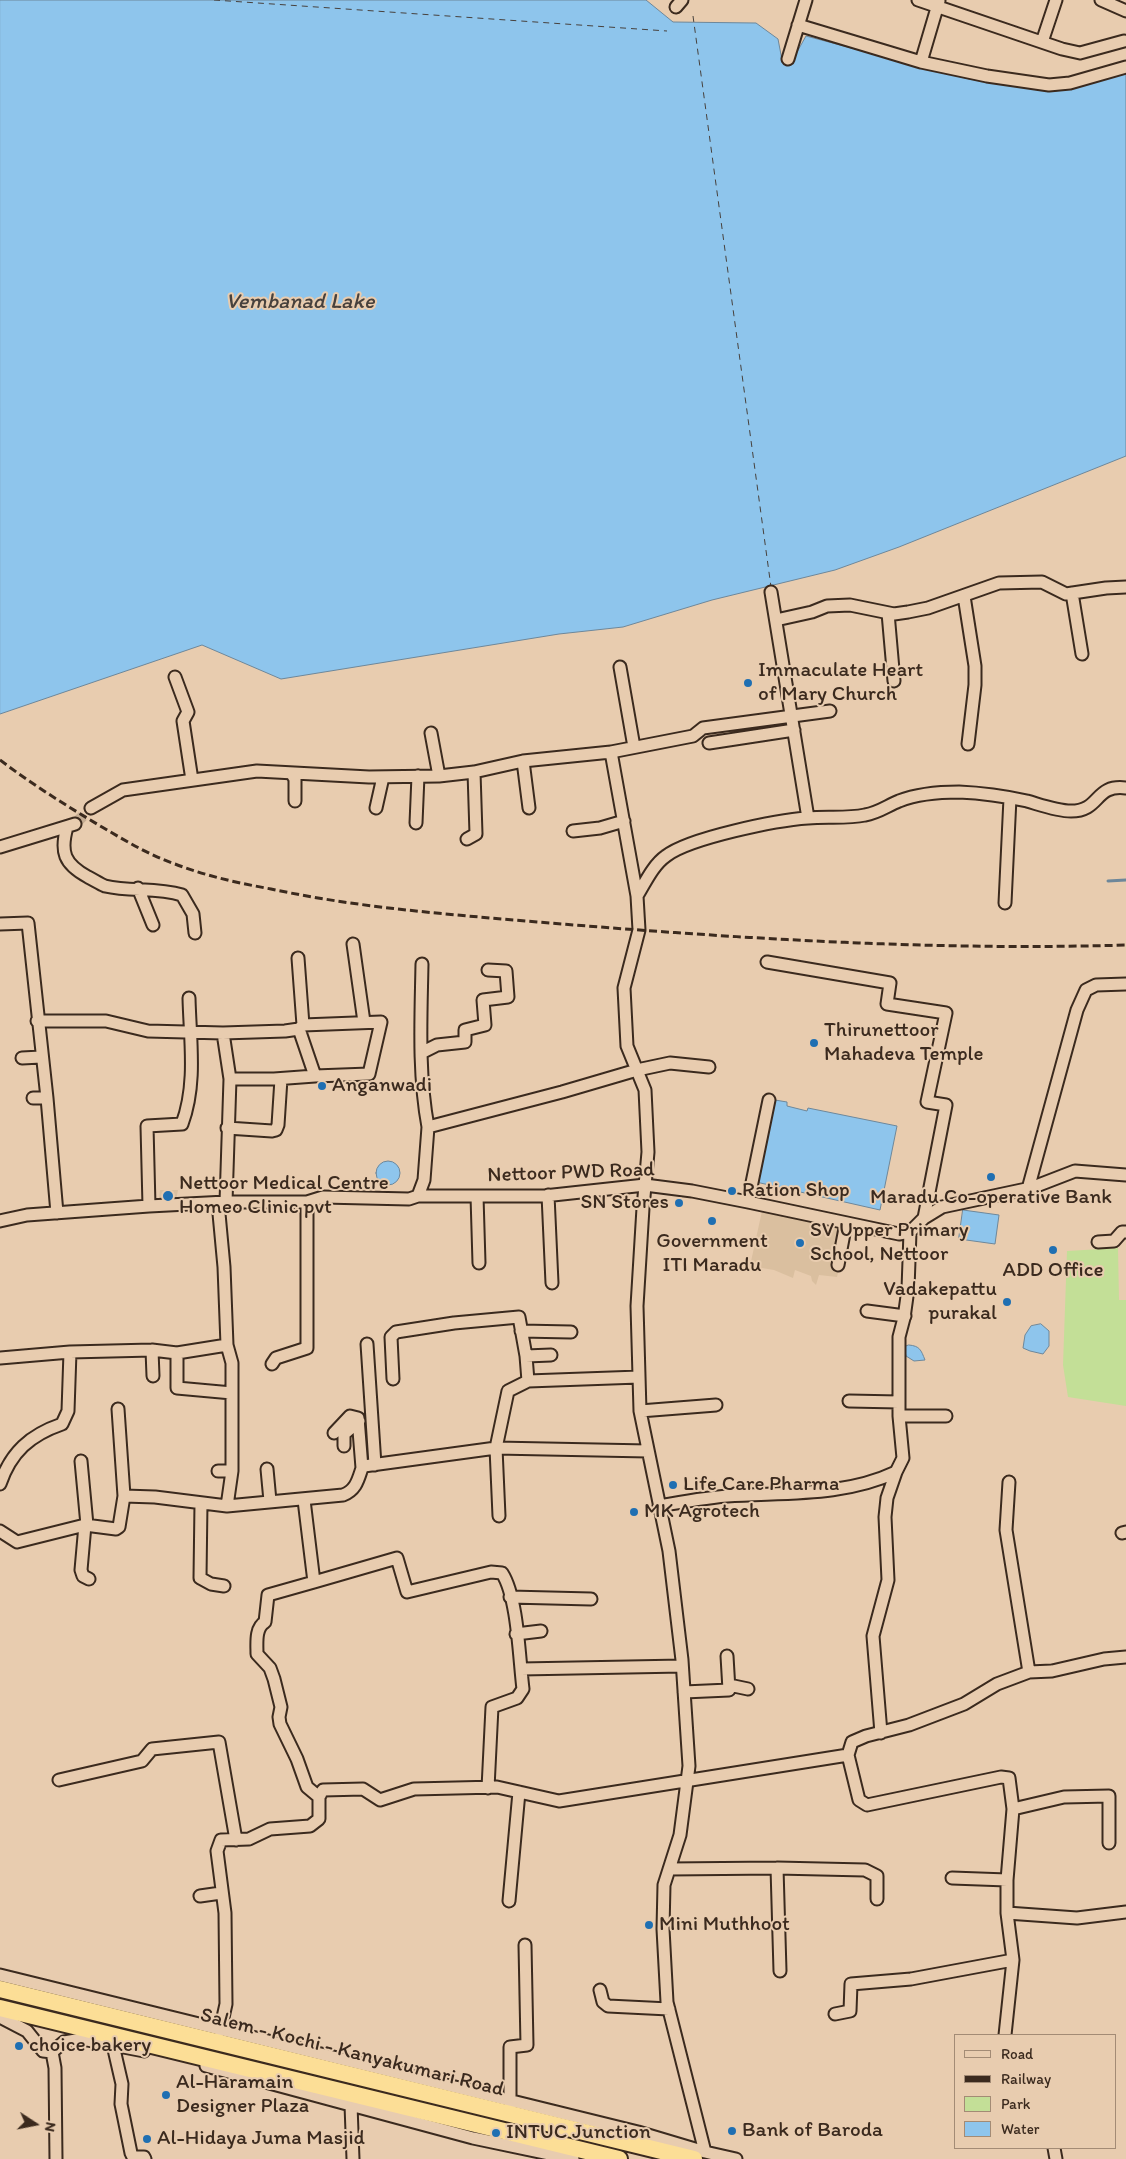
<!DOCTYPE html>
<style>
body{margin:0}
#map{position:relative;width:1126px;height:2159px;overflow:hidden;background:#e8ccaf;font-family:Itim,sans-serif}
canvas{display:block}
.legend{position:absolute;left:954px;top:2034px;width:162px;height:115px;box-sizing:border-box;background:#e8ccaf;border:1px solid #a38b75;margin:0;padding:6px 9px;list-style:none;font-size:15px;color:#3b2a1e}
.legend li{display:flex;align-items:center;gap:10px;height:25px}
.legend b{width:25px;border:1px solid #a38b75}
.north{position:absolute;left:10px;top:2099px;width:50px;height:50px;-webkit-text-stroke:4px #e8ccaf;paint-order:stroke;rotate:101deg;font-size:14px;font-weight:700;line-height:20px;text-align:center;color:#3b2a1e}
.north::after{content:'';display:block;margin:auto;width:18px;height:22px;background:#3b2a1e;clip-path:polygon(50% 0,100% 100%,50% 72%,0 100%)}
</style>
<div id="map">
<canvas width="1126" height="2159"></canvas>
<ul class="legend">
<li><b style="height:6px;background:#e8ccaf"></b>Road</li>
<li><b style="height:6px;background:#3b2a1e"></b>Railway</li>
<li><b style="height:14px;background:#c3df97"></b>Park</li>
<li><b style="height:14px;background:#8ec5ec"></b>Water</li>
</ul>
<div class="north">N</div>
</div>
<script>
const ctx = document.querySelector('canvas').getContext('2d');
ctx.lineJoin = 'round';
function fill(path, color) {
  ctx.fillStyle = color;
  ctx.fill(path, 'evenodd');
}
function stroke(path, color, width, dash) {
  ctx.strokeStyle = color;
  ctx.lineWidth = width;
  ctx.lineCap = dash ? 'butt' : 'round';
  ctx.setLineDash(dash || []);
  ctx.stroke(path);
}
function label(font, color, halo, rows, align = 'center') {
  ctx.font = font + ' Itim,sans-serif';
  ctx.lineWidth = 4;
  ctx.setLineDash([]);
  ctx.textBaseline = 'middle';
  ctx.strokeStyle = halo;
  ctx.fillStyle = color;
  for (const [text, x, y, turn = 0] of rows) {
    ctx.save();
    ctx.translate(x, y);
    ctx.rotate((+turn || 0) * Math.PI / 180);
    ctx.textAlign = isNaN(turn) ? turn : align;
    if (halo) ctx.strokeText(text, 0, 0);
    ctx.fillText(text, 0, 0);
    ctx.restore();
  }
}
const built = new Path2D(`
 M160,1190H178L176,1201L159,1202Z
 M762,1211L850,1221L837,1277L819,1275L816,1285L812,1281L811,1276L795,1270L793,1278L774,1270L750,1266Z`);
const green = new Path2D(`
 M1118,1248L1119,1300H1126V1406L1068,1397L1063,1365L1067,1251Z`);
const water = new Path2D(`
 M0,0H646L673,22L756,23L778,39L782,60L792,61L806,36L969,79L1056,91L1126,72V456L899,547L835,570L712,600L623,627L559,634L281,679L202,645L0,714Z
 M775,1100L787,1102V1106L807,1111L808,1108L897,1126L880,1210L756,1182Z
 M376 1173a12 12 0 1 1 24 0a12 12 0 1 1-24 0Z
 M963,1210L999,1215L995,1244L959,1239Z
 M1041,1324L1049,1331V1346L1043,1354L1030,1351L1023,1348L1025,1335L1031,1326Z
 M909,1345C920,1346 921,1350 925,1360L914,1361L906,1356L904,1347Z`);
const stream = new Path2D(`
 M1108,881L1126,880`);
const ferry = new Path2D(`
 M214,0L667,31
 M693,16L771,587`);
const minorTunnel = new Path2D(`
 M75,824L91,808`);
const minor = new Path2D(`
 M918,0L1062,49L1080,53L1124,41
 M1101,0L1126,11
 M676,7L682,0
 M798,25L921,62L987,76L1049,85L1070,83L1126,67
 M1042,42L1056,0
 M788,59L806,0
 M921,62L939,1
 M771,592L808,818
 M1072,593L1082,654
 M964,596L975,666V685L968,744
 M888,613L894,681
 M776,620L812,612L827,606L850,605L894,614L908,612L928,608L999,583L1042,582L1066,594L1106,588L1126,587
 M620,667L634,747
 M175,677L188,712L183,721L192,780
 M431,733L439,776
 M709,743L794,730
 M611,752L693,736L703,728L830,711
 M523,761L529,808
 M291,773L295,779V801
 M91,808L123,790L257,771L369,777L439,776L474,772L523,761L611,752L637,896L639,930L624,988L627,1046L645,1090L648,1152L643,1208L637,1306L640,1411L669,1551L682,1660L689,1766L680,1835L664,1885L663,1929L667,2002L705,2152
 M376,808L383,777
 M416,823L418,776
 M67,827C60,852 64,864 88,877C94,880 100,884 105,886C131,892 156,887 182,895L193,914L195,933
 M573,831L600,828L624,821
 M467,839L476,834L474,772
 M0,847L75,824
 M138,888L153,925
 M637,896C645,883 653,865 666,856C689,838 777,820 808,818C826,816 846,819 865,815C878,813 887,806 899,801C917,794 941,792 959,792C982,793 1004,796 1027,801C1041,805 1057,811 1071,811C1101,811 1094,784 1126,788
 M1005,903L1010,798
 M0,924L28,923L47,1098L57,1213
 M353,944L364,1022
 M767,962L890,983L887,1004L946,1013L927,1102L946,1105L924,1218
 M422,964C421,1018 418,1073 428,1127
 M37,1021H106L148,1031L223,1033L285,1031L299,1029
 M303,1025L381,1022L369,1074L315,1076
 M223,1033L230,1079
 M421,1053L437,1045L465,1042V1030L485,1025L483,1000L508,997L506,971L488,970
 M22,1058L41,1057
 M33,1098H47
 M227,1128L272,1131L276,1130L278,1125L281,1079
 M1028,1189L1077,1010L1086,990L1096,985L1126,984
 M548,1195L552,1283
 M418,1196L424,1180L428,1127L562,1092L637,1070L670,1063L709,1067
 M477,1196L479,1263
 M226,1202L230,1079H274L315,1076L299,1029L303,1025L298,958
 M748,1202L769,1100
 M218,1203L224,1267L227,1345L232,1363V1471L227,1506
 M149,1206L147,1126L182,1124C197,1084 190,1040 189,998
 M0,1221L27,1215L149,1206L226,1202H307L323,1197L409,1199L418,1196H544L645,1185L692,1191L748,1202L899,1234L910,1232L924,1218L942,1207L1031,1188L1075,1171L1126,1175
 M1098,1242L1114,1241L1122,1232H1126
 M838,1265L846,1223
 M867,1311L905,1316
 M521,1331L571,1332
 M367,1344L375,1465
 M152,1350L153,1376
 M177,1353V1388L232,1393
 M526,1356L551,1355
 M0,1358L70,1352L152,1350L177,1353L227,1345
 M272,1364L276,1358L307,1348V1202
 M393,1379L391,1337L396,1332L454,1323L519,1317L526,1356L528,1381
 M849,1401L899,1402
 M118,1409L124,1496
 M640,1411L716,1405
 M899,1416H946
 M334,1433L350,1416L358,1418L362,1468
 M344,1446V1434L359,1421
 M81,1461L87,1525
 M267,1469L270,1501
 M218,1471H232
 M1009,1482L1006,1530L1029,1672
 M0,1484C11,1452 30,1435 62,1424L68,1411L70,1352
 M304,1500L314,1582L268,1595L265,1622C255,1628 257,1643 257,1654L270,1668L274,1679L281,1707L279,1717L280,1724L297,1759L307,1787L319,1797
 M201,1503L200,1578L211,1584L224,1586
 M659,1506C681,1502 704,1498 727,1496C784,1492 843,1497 896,1472
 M499,1516L496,1448L508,1391L528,1381L639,1377
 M85,1525L81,1570L83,1576L89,1579
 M0,1531L17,1542L85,1525L116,1529L119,1527L124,1496L155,1497L227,1506L343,1495C356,1490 358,1480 362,1468L364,1466L496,1448L648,1451
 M1122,1533L1126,1532
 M314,1582L397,1558L407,1592L491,1572L502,1573C518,1598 519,1658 523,1689L517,1698L492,1707L488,1788
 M510,1597L591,1599
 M516,1634L541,1631
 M521,1669L682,1666
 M729,1685L748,1689
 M684,1692L729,1690L727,1656
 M881,1733L873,1636L888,1580L885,1517L887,1498L896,1472L903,1458L899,1416V1337L904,1318L908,1289L910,1232
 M848,1755L852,1742L866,1736L909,1725L964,1704L997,1684L1029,1672L1052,1671L1104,1659L1126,1657
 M59,1780L142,1761L152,1749L219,1742L236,1840
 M1013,1809L1064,1797L1109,1796V1843
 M777,1868L780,1971
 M669,1869L777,1868L865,1870L877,1876V1899
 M952,1878L1007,1880
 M200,1896L221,1893
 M509,1901L519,1792
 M1007,1913L1077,1918L1126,1912
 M0,1975L638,2132L705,2152L736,2159
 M600,1990L603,2002L608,2006L669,2009
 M835,2014L850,2011L851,1984L911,1979L1013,1960
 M0,2017L27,2031L43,2051L52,2052L64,2042L82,2039L144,2051
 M220,2031L226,2004L225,1913L217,1851L221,1840L249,1839L270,1829L310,1826L319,1819V1797L323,1790L363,1789L380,1800L414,1789L497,1787L559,1801L848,1755L859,1800L867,1805L1001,1777L1009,1778L1013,1809L1007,1880V1913L1013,1960L1005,2035
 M113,2045L122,2084L121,2104L131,2153L133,2157H144L145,2159
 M52,2052L55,2068L56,2159
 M206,2066L473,2138L573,2159
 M510,2102V2047L527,2045L525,1945
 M351,2105L353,2159
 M1054,2148L1056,2159`);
const highway = new Path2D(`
 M0,1989L694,2159
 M0,2008L619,2159`);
const rail = new Path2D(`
 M0,760C33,785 67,806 102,827C126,841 149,855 175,864C206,876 238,883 271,889C360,908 446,914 537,922C733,938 929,951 1126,945`);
const markers = [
 [748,683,5,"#1f6fb2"],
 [814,1043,5,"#1f6fb2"],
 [322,1086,5,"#1f6fb2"],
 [991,1177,5,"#1f6fb2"],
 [732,1191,5,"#1f6fb2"],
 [168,1196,6,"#1f6fb2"],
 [679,1203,5,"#1f6fb2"],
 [712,1221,5,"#1f6fb2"],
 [800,1243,5,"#1f6fb2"],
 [1053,1250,5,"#1f6fb2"],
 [1007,1302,5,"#1f6fb2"],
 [673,1485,5,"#1f6fb2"],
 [634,1512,5,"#1f6fb2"],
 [649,1925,5,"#1f6fb2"],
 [19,2046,5,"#1f6fb2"],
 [166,2095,5,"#1f6fb2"],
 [732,2131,5,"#1f6fb2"],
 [496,2133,5,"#1f6fb2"],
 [147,2139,5,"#1f6fb2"]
];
const poiNames = [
 ["Immaculate Heart",758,671],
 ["of Mary Church",758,695],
 ["Thirunettoor",824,1031],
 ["Mahadeva Temple",824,1055],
 ["Anganwadi",332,1086],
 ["Nettoor Medical Centre",179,1184],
 ["Homeo Clinic pvt",179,1208],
 ["Ration Shop",742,1191],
 ["Maradu Co-operative Bank",991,1198,"center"],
 ["SN Stores",669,1203,"right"],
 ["SV Upper Primary",810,1231],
 ["School, Nettoor",810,1255],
 ["Government",712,1242,"center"],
 ["ITI Maradu",712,1266,"center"],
 ["ADD Office",1053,1271,"center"],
 ["Vadakepattu",997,1290,"right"],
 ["purakal",997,1314,"right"],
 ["Life Care Pharma",683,1485],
 ["MK Agrotech",644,1512],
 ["Mini Muthhoot",659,1925],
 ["choice bakery",29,2046],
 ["Al-Haramain",176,2083],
 ["Designer Plaza",176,2107],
 ["Bank of Baroda",742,2131],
 ["INTUC Junction",506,2133],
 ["Al-Hidaya Juma Masjid",157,2139]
];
const streetNames = [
 ["Nettoor PWD Road",571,1173,-2],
 ["Salem - Kochi - Kanyakumari Road",352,2053,14]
];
const waterNames = [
 ["Vembanad Lake",300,302]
];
fill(built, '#dabf9f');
fill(green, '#c3df97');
fill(water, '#8ec5ec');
stroke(water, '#6d879a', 1);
stroke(stream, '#6d879a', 3);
stroke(ferry, '#47413d', 1, [6, 5]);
stroke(minorTunnel, '#c5ac92', 11, [11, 5.5]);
stroke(minor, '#3b2a1e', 15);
stroke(highway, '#3b2a1e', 20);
stroke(minor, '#e8ccaf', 11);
stroke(highway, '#fcde96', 16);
stroke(rail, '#3b2a1e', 3, [8, 4]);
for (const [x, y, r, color] of markers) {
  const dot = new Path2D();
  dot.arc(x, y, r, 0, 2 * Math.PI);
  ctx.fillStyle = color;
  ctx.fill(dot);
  stroke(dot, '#e8ccaf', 2);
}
label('21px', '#3b2a1e', '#e8ccaf', poiNames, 'left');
label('21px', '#3b2a1e', '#e8ccaf', streetNames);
label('italic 22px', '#47413d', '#e8ccaf', waterNames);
</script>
